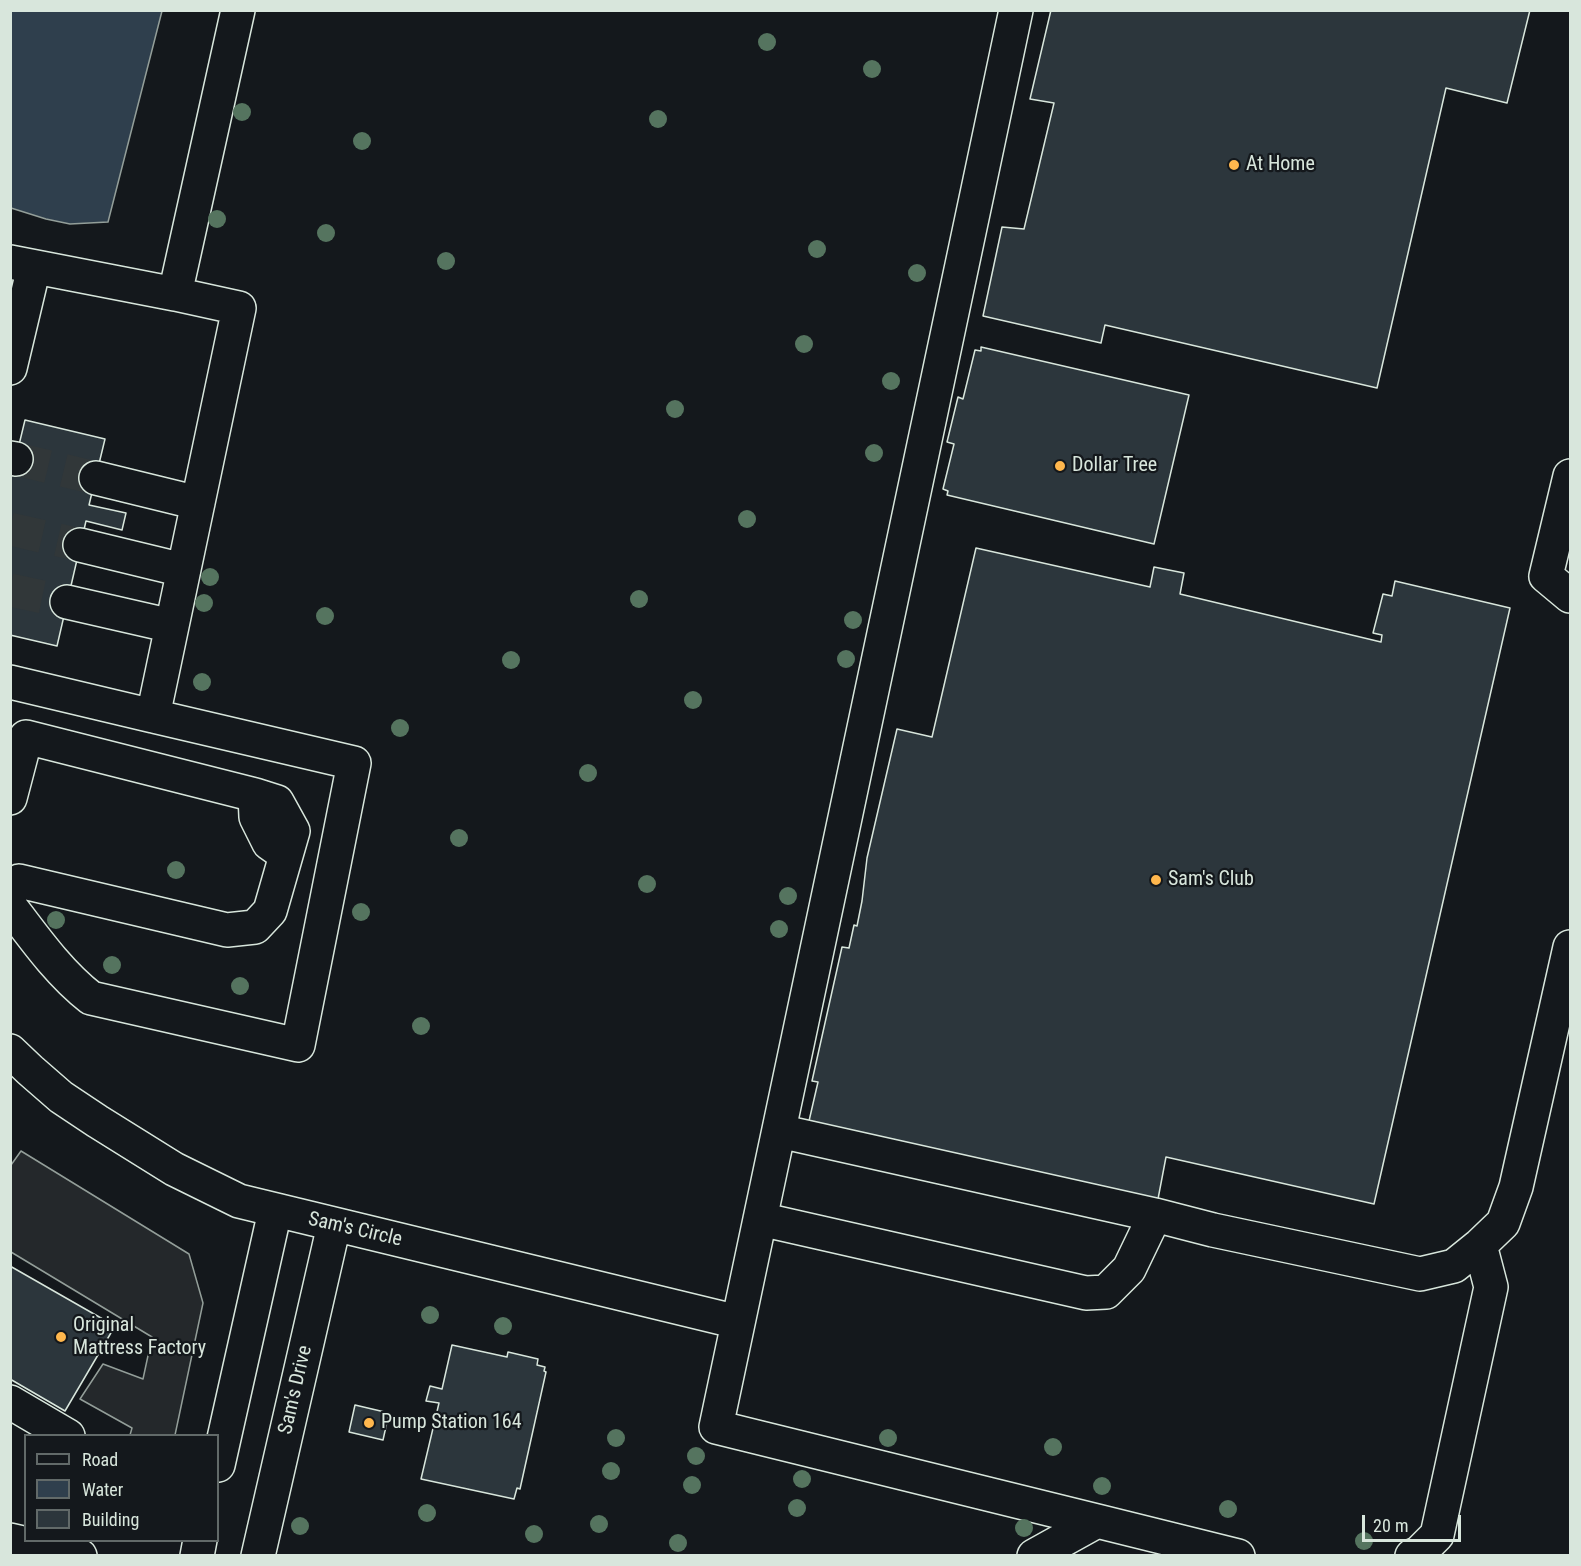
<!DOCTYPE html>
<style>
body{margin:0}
#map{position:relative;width:1581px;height:1566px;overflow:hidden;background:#14181c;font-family:"Roboto Condensed",sans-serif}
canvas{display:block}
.frame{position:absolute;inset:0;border:12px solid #d8e6dc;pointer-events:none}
.legend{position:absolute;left:24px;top:1434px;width:195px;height:108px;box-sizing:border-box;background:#14181c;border:2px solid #626a69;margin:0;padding:8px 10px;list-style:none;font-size:18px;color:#d8e6dc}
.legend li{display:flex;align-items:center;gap:12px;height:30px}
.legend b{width:30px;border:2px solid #626a69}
.scale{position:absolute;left:1362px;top:1515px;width:99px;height:27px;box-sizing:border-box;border:3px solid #d8e6dc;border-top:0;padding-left:8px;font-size:18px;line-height:21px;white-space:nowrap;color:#d8e6dc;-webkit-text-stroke:4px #14181c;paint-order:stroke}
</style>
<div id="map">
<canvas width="1581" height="1566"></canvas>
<div class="frame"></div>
<ul class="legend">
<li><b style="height:8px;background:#14181c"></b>Road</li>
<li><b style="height:16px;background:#2f3f4d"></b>Water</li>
<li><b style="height:16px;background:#2c363c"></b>Building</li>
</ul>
<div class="scale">20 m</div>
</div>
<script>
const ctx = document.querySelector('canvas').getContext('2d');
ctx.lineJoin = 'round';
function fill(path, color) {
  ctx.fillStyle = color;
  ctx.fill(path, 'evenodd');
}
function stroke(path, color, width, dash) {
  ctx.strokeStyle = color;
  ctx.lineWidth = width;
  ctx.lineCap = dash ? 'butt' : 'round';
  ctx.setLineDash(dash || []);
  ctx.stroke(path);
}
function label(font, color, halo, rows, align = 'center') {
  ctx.font = font + ' "Roboto Condensed",sans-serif';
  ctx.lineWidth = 4.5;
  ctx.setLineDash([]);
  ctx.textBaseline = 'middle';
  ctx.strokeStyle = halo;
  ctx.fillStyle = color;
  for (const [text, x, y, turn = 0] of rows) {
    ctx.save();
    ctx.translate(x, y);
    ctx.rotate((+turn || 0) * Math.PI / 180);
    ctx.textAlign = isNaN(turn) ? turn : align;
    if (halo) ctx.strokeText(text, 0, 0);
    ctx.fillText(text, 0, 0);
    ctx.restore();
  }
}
const parking = new Path2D(`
 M21,1151L189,1254L203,1303L175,1435H130L132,1428L80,1399L103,1364L143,1379L152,1337L11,1252V1165Z`);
const water = new Path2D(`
 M10,11H162L108,222L70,224L46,219L11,208Z`);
const building = new Path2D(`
 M1051,10H1530L1507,103L1446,88L1377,388L1105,325L1101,343L983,316L1002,227L1024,229L1054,103L1030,99Z
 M981,347L1189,395L1154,544L947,495L948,491L943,489L954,444L947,442L958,397L963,399L975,350L981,351Z
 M25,420L105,439L89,505L126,513L122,530L86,521L57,646L10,635V482Z
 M976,548L1150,587L1154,567L1184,573L1180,594L1381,642L1382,635L1373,633L1383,594L1392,596L1395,581L1510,608L1374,1204L1166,1157L1158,1199L809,1121L818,1082L812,1081L842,947L849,948L854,925L857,926L862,901L867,858L897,729L932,737Z
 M10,1266L115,1326L65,1411L10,1379Z
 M452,1345L507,1357L508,1352L538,1359L537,1365L545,1367L544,1371L546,1372L520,1489L517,1488L514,1499L421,1479L439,1403L426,1401L430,1386L442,1389Z
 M355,1405L389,1413L383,1440L349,1432Z`);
const minorTunnel = new Path2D(`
 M16,459L96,478
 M10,529L80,545
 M10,590L67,602`);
const minor = new Path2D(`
 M1016,10L716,1427L1097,1521
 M10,262L175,294L238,10
 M10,368L34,267
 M10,458L16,459
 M1570,476L1546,576L1570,596
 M96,478L198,503
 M80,545L183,570
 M67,602L172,626
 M10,682L153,716L239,308L175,294
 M255,795L256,817L269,843L286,855
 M10,798L26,737L255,795L277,802L293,831L270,911L255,927L227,930L19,881L10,887
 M10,906C35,939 59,973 91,998L298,1045L354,763L153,716
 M10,1051L30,1070L61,1097L97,1121L174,1169L239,1201L738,1322
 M1155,1215L1213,1230L1420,1274L1454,1266L1480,1245L1503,1223L1516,1187L1570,947
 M760,1219L1086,1293L1106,1292L1129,1269L1155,1215L779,1131
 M10,1402L68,1436
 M218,1465L275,1211
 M10,1540L80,1556
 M197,1556L200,1540
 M258,1556L334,1225
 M1034,1556L1097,1521L1238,1556
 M1412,1556L1419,1553L1437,1535L1491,1287L1480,1245`);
const trees = [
 [767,42],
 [872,69],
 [242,112],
 [658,119],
 [362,141],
 [217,219],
 [326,233],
 [817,249],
 [446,261],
 [917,273],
 [804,344],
 [891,381],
 [675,409],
 [874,453],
 [747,519],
 [210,577],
 [639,599],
 [204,603],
 [325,616],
 [853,620],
 [846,659],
 [511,660],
 [202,682],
 [693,700],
 [400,728],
 [588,773],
 [459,838],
 [176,870],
 [647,884],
 [788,896],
 [361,912],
 [56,920],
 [779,929],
 [112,965],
 [240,986],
 [421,1026],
 [430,1315],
 [503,1326],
 [616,1438],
 [888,1438],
 [1053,1447],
 [696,1456],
 [611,1471],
 [802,1479],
 [692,1485],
 [1102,1486],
 [797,1508],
 [1228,1509],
 [427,1513],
 [599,1524],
 [300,1526],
 [1024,1528],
 [534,1534],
 [1364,1541],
 [678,1543]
];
const markers = [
 [1234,165,6,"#ffb74d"],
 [1060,466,6,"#ffb74d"],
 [1156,880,6,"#ffb74d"],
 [61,1337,6,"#ffb74d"],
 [369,1423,6,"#ffb74d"]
];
const poiNames = [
 ["At Home",1246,165],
 ["Dollar Tree",1072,466],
 ["Sam's Club",1168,880],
 ["Original",73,1326],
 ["Mattress Factory",73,1349],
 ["Pump Station 164",381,1423]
];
const streetNames = [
 ["Sam's Circle",355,1230,13],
 ["Sam's Drive",296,1390,-77]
];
fill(parking, '#24282b');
stroke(parking, '#939e99', 1.5);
fill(water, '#2f3f4d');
stroke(water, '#939e99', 1.5);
fill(building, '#2c363c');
stroke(building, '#d8e6dc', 1.5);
stroke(minorTunnel, '#313739', 33, [33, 16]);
stroke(minor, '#d8e6dc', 36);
stroke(minor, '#14181c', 33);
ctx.fillStyle = '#55745f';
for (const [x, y] of trees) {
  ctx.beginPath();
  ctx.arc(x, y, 9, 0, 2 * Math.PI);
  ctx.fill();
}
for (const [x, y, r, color] of markers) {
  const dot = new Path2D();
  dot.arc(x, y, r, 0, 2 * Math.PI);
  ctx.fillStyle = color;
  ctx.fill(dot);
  stroke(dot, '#14181c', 2);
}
label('20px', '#d8e6dc', '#14181c', poiNames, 'left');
label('20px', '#d8e6dc', '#14181c', streetNames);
</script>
